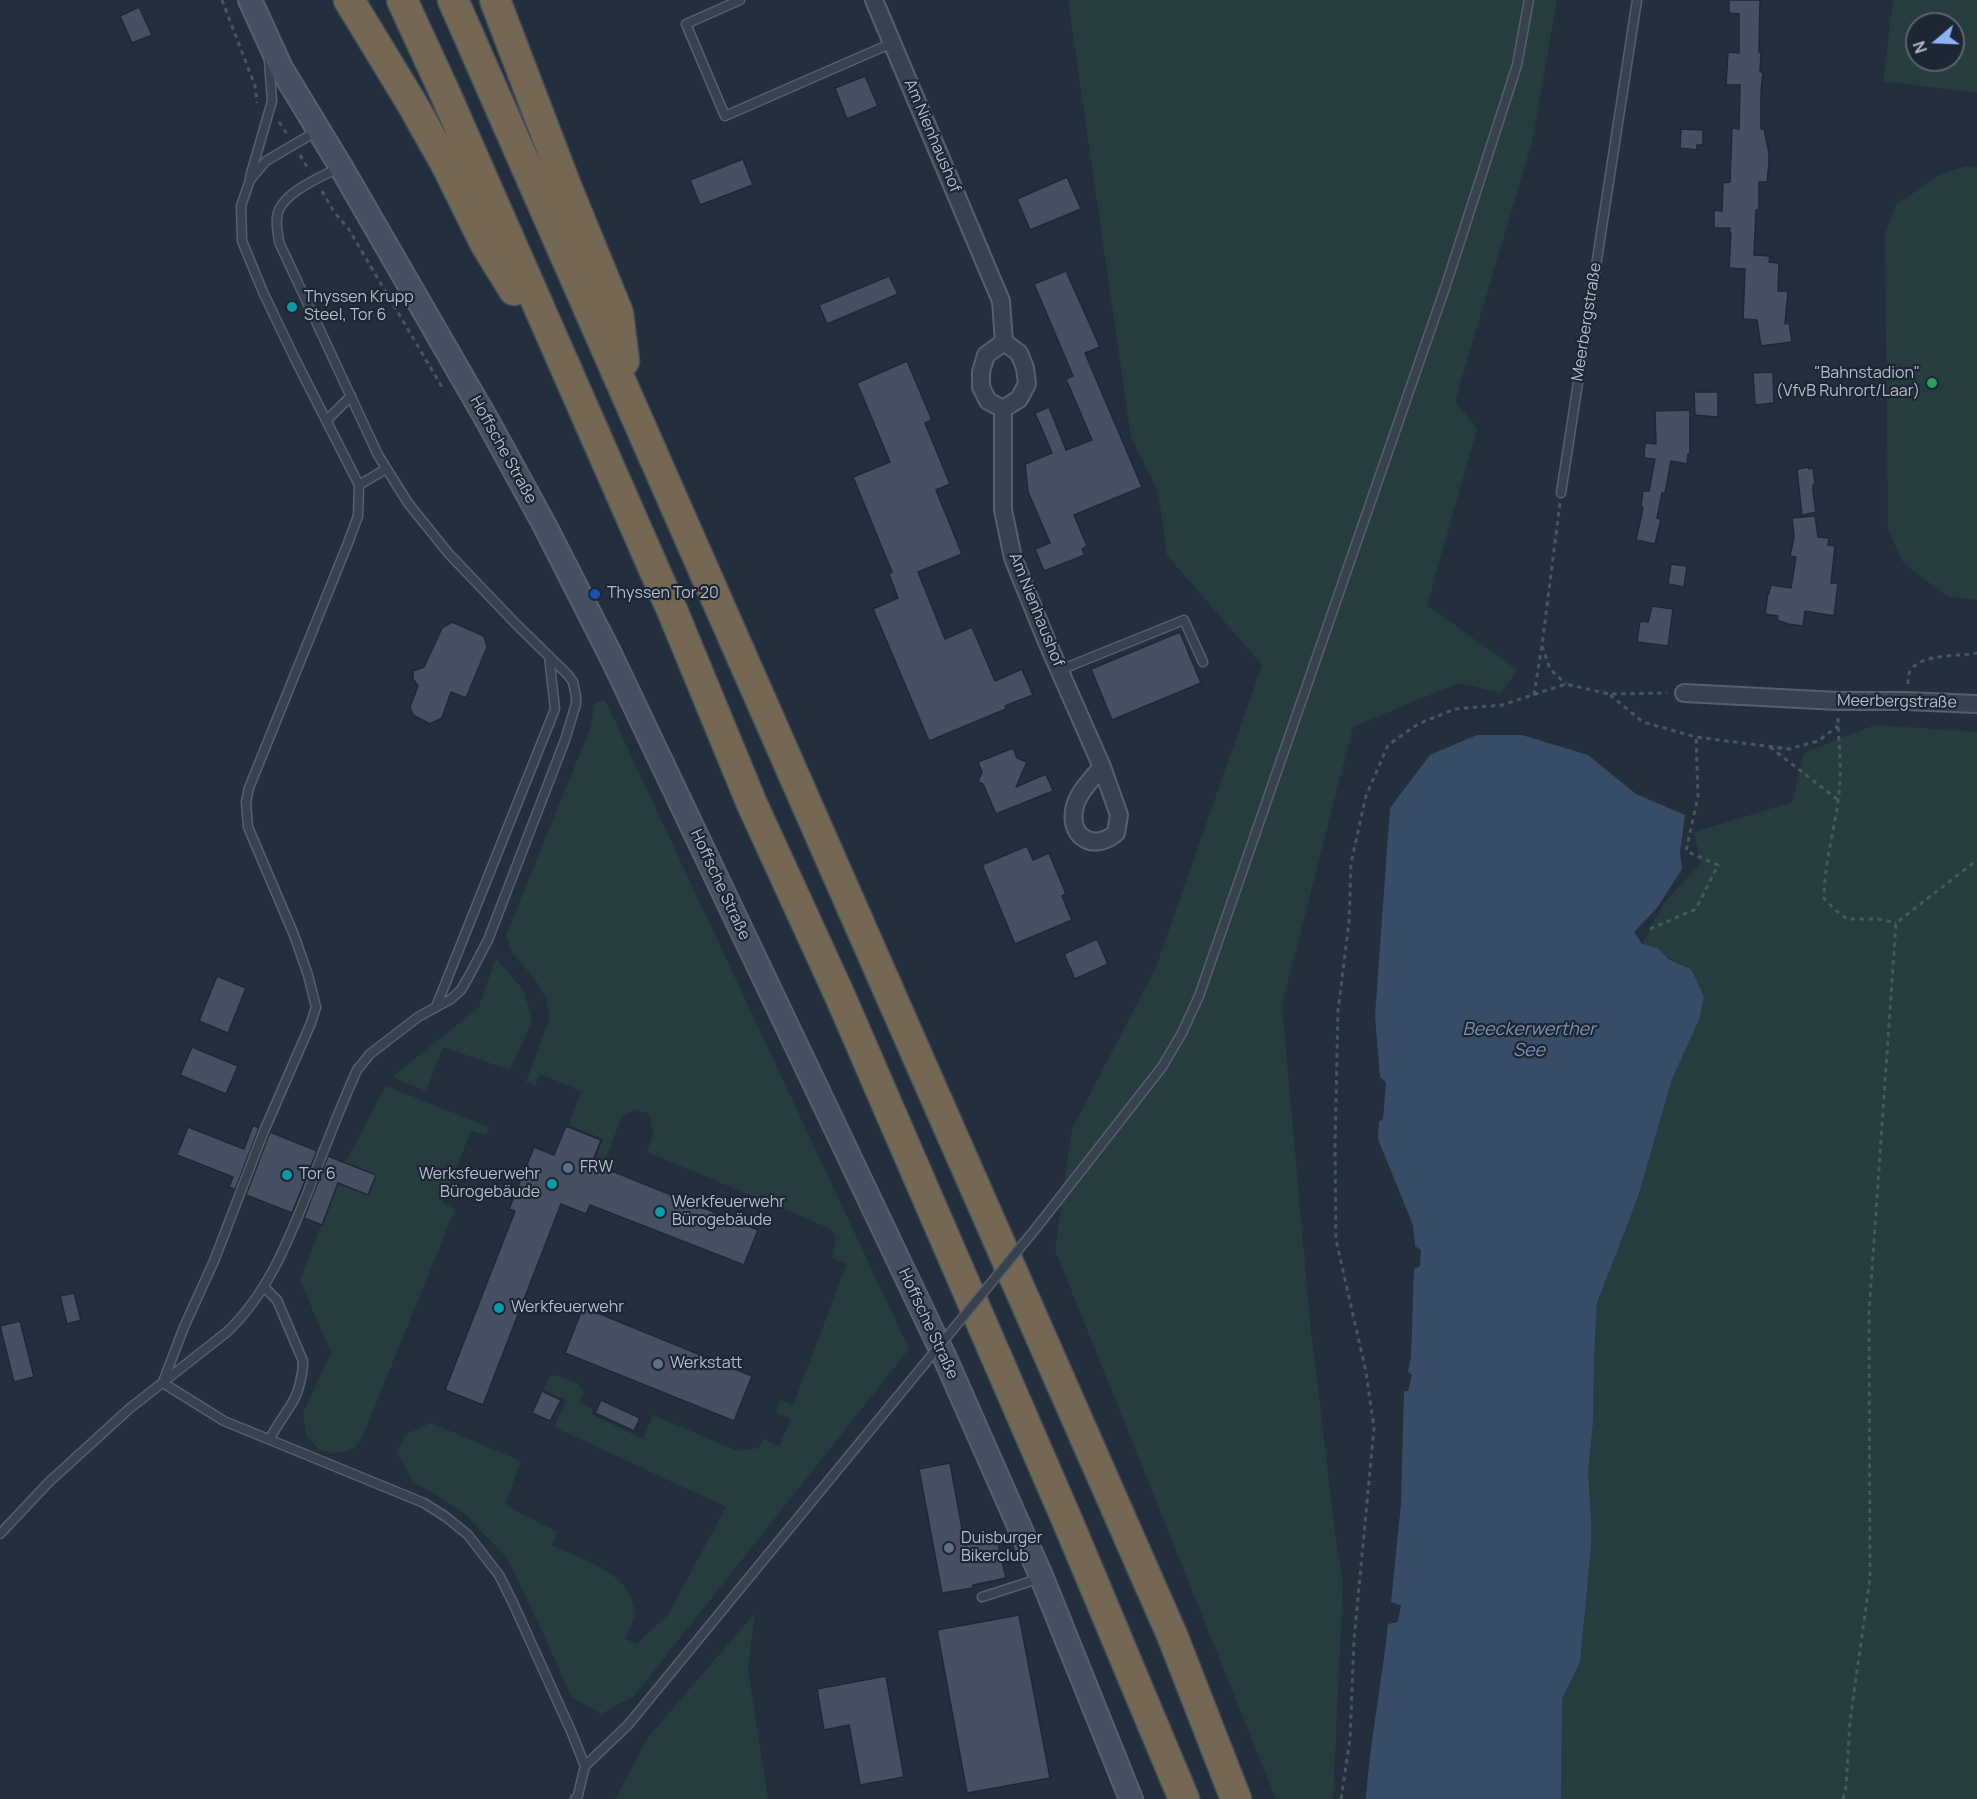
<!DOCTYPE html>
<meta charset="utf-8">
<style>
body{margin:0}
#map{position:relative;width:1977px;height:1799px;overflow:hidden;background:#242f3e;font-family:Manrope,sans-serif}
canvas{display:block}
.north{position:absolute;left:1905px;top:12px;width:60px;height:60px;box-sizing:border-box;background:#1d2633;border:2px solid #59626f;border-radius:50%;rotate:251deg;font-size:16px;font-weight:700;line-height:24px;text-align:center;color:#b4bcc9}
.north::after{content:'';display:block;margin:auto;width:21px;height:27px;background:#8ab4f8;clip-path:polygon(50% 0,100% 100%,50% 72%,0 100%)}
</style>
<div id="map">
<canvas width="1977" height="1799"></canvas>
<div class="north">N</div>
</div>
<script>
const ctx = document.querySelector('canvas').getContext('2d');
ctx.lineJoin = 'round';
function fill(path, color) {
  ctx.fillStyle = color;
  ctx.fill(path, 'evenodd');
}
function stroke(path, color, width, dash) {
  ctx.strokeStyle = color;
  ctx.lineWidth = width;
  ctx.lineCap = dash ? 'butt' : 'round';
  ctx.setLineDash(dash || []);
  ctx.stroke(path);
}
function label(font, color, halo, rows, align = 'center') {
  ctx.font = font + ' Manrope,sans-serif';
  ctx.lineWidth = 4.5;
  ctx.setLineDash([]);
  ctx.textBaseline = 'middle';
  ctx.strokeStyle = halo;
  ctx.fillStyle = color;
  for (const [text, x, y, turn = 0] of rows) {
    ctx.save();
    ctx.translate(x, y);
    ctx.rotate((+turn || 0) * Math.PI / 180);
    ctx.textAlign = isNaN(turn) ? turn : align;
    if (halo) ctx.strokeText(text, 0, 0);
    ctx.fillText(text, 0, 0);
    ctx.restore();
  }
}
const green = new Path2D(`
 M1068,0H1557L1532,142L1455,401L1477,429L1427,605L1517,670L1501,693L1458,683L1353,727L1282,1005L1310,1322L1336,1540L1343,1582L1333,1799H1276L1055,1250L1072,1129L1156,967L1262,665L1167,555L1158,491L1131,437Z
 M1893,0H1977V93L1883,81ZM1917,24H1953V60H1917Z
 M1966,166L1977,167V600L1947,596L1904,564L1888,530L1885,235L1896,205L1941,174Z
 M605,700L909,1349L634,1696L601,1714L571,1697L549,1646L507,1558L461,1510L413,1482L397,1453L405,1435L431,1423L521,1461L505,1505L557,1532L552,1545C581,1559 632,1573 635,1612C635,1620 628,1631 625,1639L636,1644L668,1615L726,1507L554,1427L566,1400L543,1390L549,1377L555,1375L577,1383L584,1392L579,1402L593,1409L591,1414L643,1439L653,1415L738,1451L759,1448L763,1439L779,1446L791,1419L776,1413L781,1400L793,1405L847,1264L832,1258C835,1247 839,1239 831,1229L647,1152L653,1133L649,1114L636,1109L622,1116L604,1164L595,1160L603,1139L569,1125L581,1091L540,1074L535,1086L526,1082L550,1018L545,996L535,979L512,953L506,935L590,729L595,703Z
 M1875,725L1977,732V1799H1561L1562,1699L1580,1662L1591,1548V1516L1588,1472L1593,1423L1594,1358L1597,1303L1638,1197L1672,1079L1699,1020L1691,969L1642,944L1663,904L1701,863L1694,832L1793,802L1804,753Z
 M496,958L524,991L532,1021L510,1070L443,1047L426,1091L392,1077L479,1007Z
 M386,1086L489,1127L486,1135L471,1131L442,1203L455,1209L362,1438L355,1447L344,1452L331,1453L320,1450L306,1436L303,1413L331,1353L300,1280L345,1163Z
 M755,1613L748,1669L768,1799H615L649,1736Z`);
const water = new Path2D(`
 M1477,735H1522L1588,755L1636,794L1685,815L1680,852L1682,869L1657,908L1634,932L1642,944L1657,948L1670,960L1691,969L1704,997L1699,1020L1672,1079L1638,1197L1597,1303L1594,1358L1593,1423L1588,1472L1591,1516V1548L1580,1662L1562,1699L1561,1799H1366C1370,1740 1382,1683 1388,1624L1398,1622L1401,1605L1391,1602L1401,1504L1404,1391H1408L1412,1375L1408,1371L1411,1357L1414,1269L1420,1266L1421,1250L1415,1246L1413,1225L1378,1139L1379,1122L1383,1119L1386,1082L1380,1077L1375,1016L1390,808L1430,755Z`);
const building = new Path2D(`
 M1729,0H1760L1759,52H1761L1760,72H1763L1761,92V129H1764L1769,153V163L1767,182H1759V210H1756L1754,255L1770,256L1769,262L1779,263L1778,291H1788L1785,324L1789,323L1792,342L1761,346L1757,320L1743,319L1745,269L1729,268L1731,233H1729L1730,228H1714V210L1722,211L1723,183L1730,182L1732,128L1739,129L1740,85H1726L1728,52L1739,53V14L1729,13Z
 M139,7L152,35L132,43L120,16Z
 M865,76L878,106L847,119L835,88Z
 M1681,129L1703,130V145H1697V150L1680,148Z
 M743,159L753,185L700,205L690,180Z
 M1067,177L1081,209L1030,230L1017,199Z
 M1066,271L1100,347L1085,353L1142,487L1074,515L1087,546L1082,549L1085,555L1044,571L1035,549L1050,543L1028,492L1025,464L1052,453L1035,413L1049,407L1066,450L1092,440L1066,379L1073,376L1034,284Z
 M889,276L898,294L827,324L819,305Z
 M907,361L932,420L925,423L950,484L936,490L962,554L918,572L945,639L972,627L995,681L1022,669L1033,695L1005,706L1006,709L929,741L873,609L898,598L889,574L892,572L853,477L890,462L857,383Z
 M1773,372L1774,403L1755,405L1753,373Z
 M1694,392H1718V417L1695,415Z
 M1690,410V454H1688L1687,464L1671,461L1665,493H1662L1657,518L1661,519L1655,544L1636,540L1643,508L1641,507L1643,491H1649L1655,459L1644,458L1645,443L1656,444L1655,411Z
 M1809,467V469L1813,468L1815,484L1813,485V492L1816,512L1802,515L1797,471L1798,469Z
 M1815,516L1818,537L1829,538L1828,545L1835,546L1831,583H1838L1834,616L1805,611L1803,626L1788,624L1777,620L1778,616L1765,614L1768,593H1769L1771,585L1791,588L1796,557L1790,556L1794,537L1792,518Z
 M1671,564L1687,566L1684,587L1668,584Z
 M1652,606L1673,609L1668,646L1637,642L1640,621L1648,622Z
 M452,622L484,636L487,647L466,698L451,692L442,718L430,724L413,715L410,707L418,686L413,679V671L424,667L442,628Z
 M1180,632L1201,683L1112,720L1091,669Z
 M1013,748L1017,758L1027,762L1016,787L1046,774L1053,791L996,814L983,784L978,782L982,772L978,762Z
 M1027,846L1033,860L1049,853L1066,894L1062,896L1072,920L1015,944L982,865Z
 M1097,939L1108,964L1075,979L1064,954Z
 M217,976L246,988L228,1033L199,1021Z
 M192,1047L238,1066L226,1094L180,1075Z
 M253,1125L259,1128L235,1190L229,1187L233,1177L177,1155L188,1127L244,1149Z
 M566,1126L601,1140L592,1163L758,1230L744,1265L590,1205L586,1214L561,1204L483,1405L445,1390L515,1211L509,1209L534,1147L554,1155Z
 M270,1132L317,1151L292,1213L246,1195Z
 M328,1156L376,1175L368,1195L338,1183L322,1225L304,1218Z
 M74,1293L81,1320L67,1324L60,1296Z
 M583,1307L752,1376L734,1421L565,1353Z
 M20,1321L34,1377L14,1382L0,1326Z
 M542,1391L561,1400L550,1421L532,1413Z
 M601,1400L640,1418L634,1431L595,1413Z
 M950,1463L965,1545L997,1539L1006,1578L973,1585V1588L942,1593L919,1469Z
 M1019,1615L1050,1778L967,1793L937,1630Z
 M886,1676L904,1777L860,1785L849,1725L824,1730L817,1689Z`);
const path = new Path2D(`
 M222,0L255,86L257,103
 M279,122L287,134
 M300,155L309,170
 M322,191L334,212L348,228L442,387
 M1542,646L1550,669L1566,684
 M1908,684C1908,679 1908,673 1911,670C1922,653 1959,657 1977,653
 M1534,695L1542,645L1560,503
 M1610,695L1643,722L1696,737L1789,749L1818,741L1838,726
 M1838,718C1838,738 1841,758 1840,778C1839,818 1824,857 1824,898L1834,909L1847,919H1878L1896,923
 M1770,747L1838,800
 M1650,929L1696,909L1718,865L1686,851L1698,796L1696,737
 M1341,1799L1350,1739L1354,1640L1374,1428L1366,1372L1336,1240L1335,1147L1338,1011L1349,922L1351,863L1366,796L1388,745L1418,724L1455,709L1502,705L1566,684L1609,694L1667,693
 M1843,1799L1846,1787L1850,1721L1870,1578L1869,1313L1896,923L1977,860`);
const lane = new Path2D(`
 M740,0L686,24L725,116L892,43
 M250,177L272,101L269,61
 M327,420L351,396
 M359,485L386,469
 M1561,493L1637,0
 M1060,670L1184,620L1203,662
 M436,1007L555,709L549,656
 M1037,1227L1162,1067L1182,1033L1199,996L1446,285L1517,65L1529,0
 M264,1287L277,1300L303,1361C303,1373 299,1392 292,1403C285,1415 276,1426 270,1439
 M163,1382L184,1327L214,1261L264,1131L311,1023L316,1007L308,975L294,935L248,827L246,802L249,788L348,543L358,516L359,485L296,361L263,292L242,241L241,206L250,180L266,161L317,131
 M163,1383L224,1421L424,1503L446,1517L468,1535L499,1575L513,1603L571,1731L585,1766L578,1795L575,1799
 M0,1534L49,1482L129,1409L227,1332C267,1294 287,1244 307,1194C323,1152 339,1110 357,1070L370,1054L418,1017L451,999L461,990L469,976L488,940L565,740L576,704V696L573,682L568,675L516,624L449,554L408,503L378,455L279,242C278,234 276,226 277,218C278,194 321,177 340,167
 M982,1597L1041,1578
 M585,1766L628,1725L913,1378`);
const street = new Path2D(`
 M874,0L1001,301L1004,342L986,355L981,372V387L988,401L1003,409V510L1013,558L1047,642L1102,767L1119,815L1116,833C1095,851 1070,839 1074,811C1076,794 1092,779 1102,767
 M1003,409L1019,399L1027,384L1025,368L1019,353L1004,342
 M1684,693L1838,701H1906L1977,704`);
const secondary = new Path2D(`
 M250,0L281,68L341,167L487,420L545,526L611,656L945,1358L1042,1578L1131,1799`);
const highway = new Path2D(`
 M349,0L411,102L447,166L485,243L514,290
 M402,0L444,91L672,610L752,804L840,996L1067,1520L1184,1799
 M453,0L1172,1635L1236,1799
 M495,0L566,186L618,313L624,361`);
const laneBridge = new Path2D(`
 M913,1378L1037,1227`);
const markers = [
 [292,307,6,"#0f9aa8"],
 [1932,383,6,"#2e9e5b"],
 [595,594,6,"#1a4fb4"],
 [568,1168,6,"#5c6f8a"],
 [287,1175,6,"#0f9aa8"],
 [552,1184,6,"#0f9aa8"],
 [660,1212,6,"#0f9aa8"],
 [499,1308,6,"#0f9aa8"],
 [658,1364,6,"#5c6f8a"],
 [949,1548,6,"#5c6f8a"]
];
const streetNames = [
 ["Am Nienhaushof",932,136,67],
 ["Meerbergstraße",1587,322,-81],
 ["Hoffsche Straße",503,450,61],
 ["Am Nienhaushof",1036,610,68],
 ["Meerbergstraße",1897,702,1],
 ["Hoffsche Straße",720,885,65],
 ["Hoffsche Straße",928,1324,65]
];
const poiNames = [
 ["Thyssen Krupp",304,298],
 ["Steel, Tor 6",304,316],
 ["\"Bahnstadion\"",1920,374,"right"],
 ["(VfvB Ruhrort/Laar)",1920,392,"right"],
 ["Thyssen Tor 20",607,594],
 ["FRW",580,1168],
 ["Tor 6",299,1175],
 ["Werksfeuerwehr",540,1175,"right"],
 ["Bürogebäude",540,1193,"right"],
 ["Werkfeuerwehr",672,1203],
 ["Bürogebäude",672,1221],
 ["Werkfeuerwehr",511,1308],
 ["Werkstatt",670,1364],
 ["Duisburger",961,1539],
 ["Bikerclub",961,1557]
];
const waterNames = [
 ["Beeckerwerther",1529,1030],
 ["See",1529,1051]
];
fill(green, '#263c3f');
fill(water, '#394c67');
fill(building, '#455162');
stroke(building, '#1f2835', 1.5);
stroke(lane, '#565f6c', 11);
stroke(street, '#565f6c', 20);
stroke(secondary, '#565f6c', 26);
stroke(highway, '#434c59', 33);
stroke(path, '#44595c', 3, [4.5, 4.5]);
stroke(lane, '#38414e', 8);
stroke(street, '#38414e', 16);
stroke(secondary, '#465061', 22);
stroke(highway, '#746855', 30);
stroke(laneBridge, '#565f6c', 11, []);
stroke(laneBridge, '#38414e', 8);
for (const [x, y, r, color] of markers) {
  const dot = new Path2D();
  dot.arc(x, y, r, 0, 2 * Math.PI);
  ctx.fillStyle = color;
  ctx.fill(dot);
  stroke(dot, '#1d2633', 2);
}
label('16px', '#b4bcc9', '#1d2633', streetNames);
label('16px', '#b4bcc9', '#1d2633', poiNames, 'left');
label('italic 18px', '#7c92b1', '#1d2633', waterNames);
</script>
